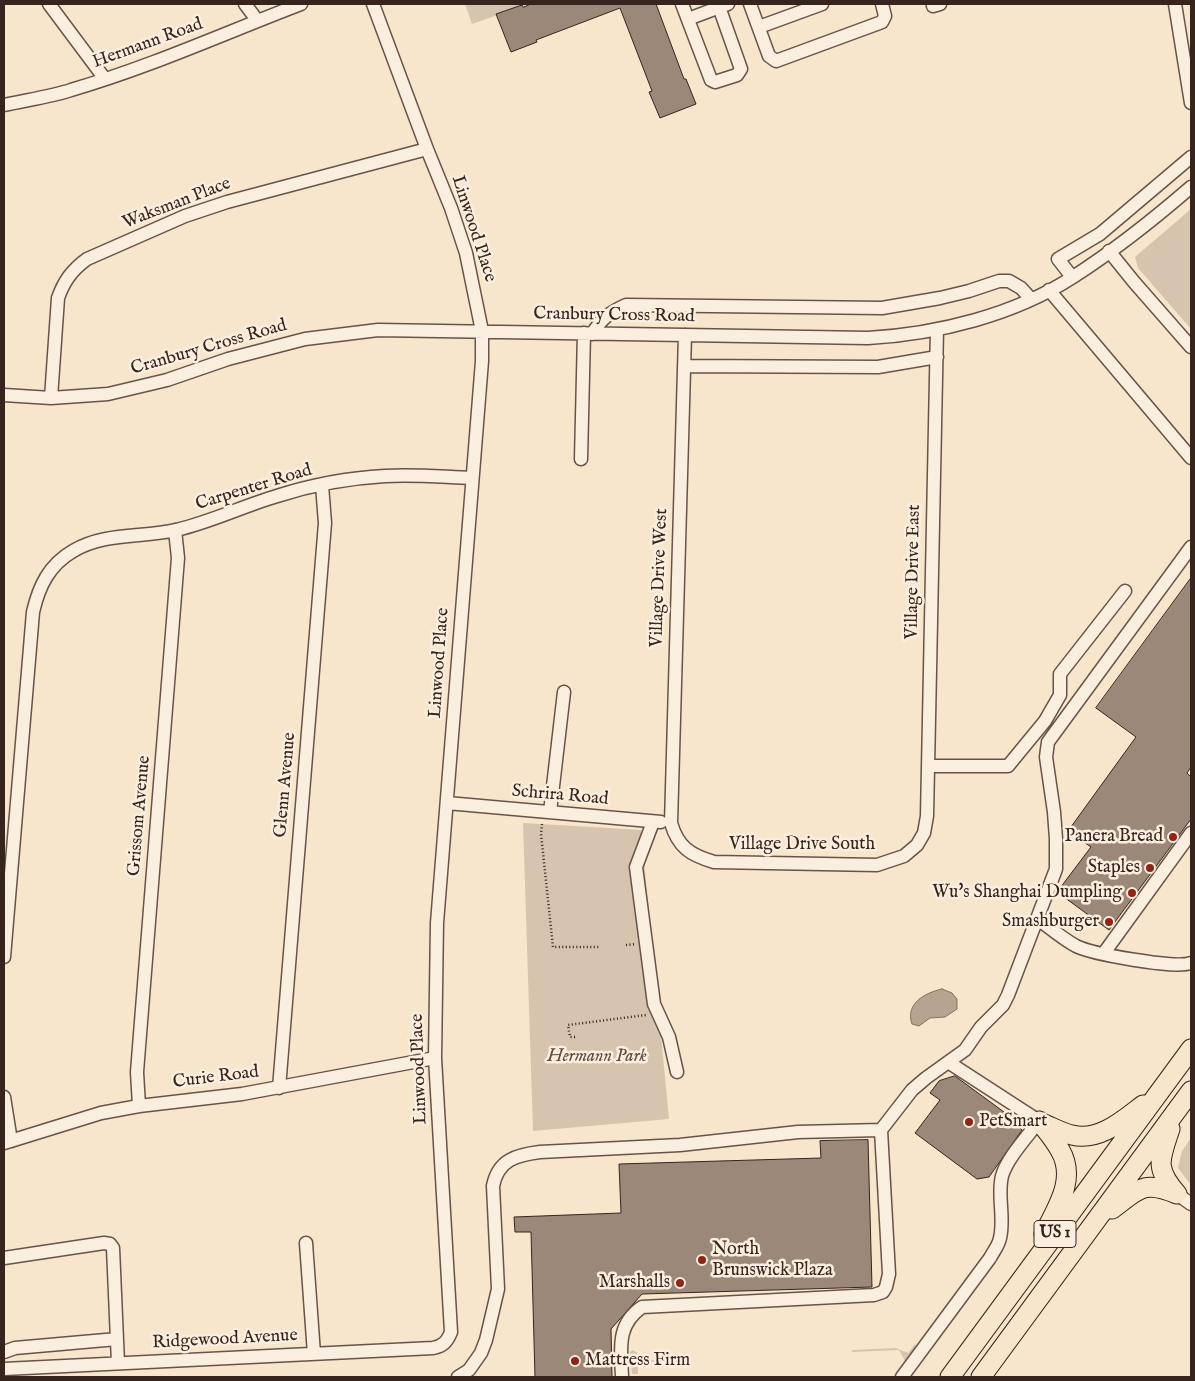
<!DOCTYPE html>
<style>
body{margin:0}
#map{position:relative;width:1195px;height:1381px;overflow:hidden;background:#f7e5cc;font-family:"IM FELL English",serif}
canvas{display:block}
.frame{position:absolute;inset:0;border:5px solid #37241d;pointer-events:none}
</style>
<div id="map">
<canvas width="1195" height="1381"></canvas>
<div class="frame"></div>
</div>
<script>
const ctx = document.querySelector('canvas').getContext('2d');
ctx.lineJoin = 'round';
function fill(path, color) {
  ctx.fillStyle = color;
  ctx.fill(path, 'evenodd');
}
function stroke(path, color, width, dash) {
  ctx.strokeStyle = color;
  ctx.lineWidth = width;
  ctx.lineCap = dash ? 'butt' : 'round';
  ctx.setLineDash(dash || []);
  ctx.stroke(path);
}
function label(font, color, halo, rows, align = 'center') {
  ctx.font = font + ' "IM FELL English",serif';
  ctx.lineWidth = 5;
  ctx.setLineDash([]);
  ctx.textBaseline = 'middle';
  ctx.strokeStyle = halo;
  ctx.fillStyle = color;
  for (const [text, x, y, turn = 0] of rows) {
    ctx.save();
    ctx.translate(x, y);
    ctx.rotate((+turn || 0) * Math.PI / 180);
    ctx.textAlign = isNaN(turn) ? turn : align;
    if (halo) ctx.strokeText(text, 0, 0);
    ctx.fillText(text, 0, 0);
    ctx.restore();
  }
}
const green = new Path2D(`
 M465,4H528L472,24Z
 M1191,209V329L1138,268L1135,257Z
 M523,823L641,830L669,1119L533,1131Z
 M1191,1138V1185L1178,1168L1182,1151Z
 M915,1344L916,1346L905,1361L899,1350L852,1352V1350L896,1348L908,1353Z
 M633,1350L637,1353L638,1360H663L662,1361L638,1363V1374H632L630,1352Z`);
const water = new Path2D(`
 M942,989L952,993L957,999V1009L945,1017L930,1018L919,1026L912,1024C905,1004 924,993 942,989Z`);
const building = new Path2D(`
 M531,4H656L684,79H686L696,104L660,118L649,92L652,91L620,8L536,40L537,42L511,52L496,14L522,5L523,7Z
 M1191,578V767L1187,773L1191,777V819L1109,930L1057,892L1091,847L1068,831L1136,737L1096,708Z
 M955,1076L1008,1115L1022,1130L989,1177L977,1179L915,1133L940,1100L930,1093L939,1081Z
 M868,1140L872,1287L642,1294L611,1329L612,1377H535L531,1232H515L514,1217L621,1213L619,1164L821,1158L820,1141Z`);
const path = new Path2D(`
 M542,824L541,834L553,947H600
 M626,945L636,944
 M575,1037H570L568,1025L646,1015`);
const minor = new Path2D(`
 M49,4L105,79
 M245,4L257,20
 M682,4L711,80L715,82L737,75L741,69L718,4
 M750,4L769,56L776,61L882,22L885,16L882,4
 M1175,4L1191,103
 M933,6L940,4
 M688,19L728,4
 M759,27L822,4
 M4,105C26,100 50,97 71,90C150,67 225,33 301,4
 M1109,251L1134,282L1191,347
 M1072,277L1058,259L1100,234L1191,157
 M1049,290L1191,458
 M592,334C602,318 609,313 626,305L882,308L940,298L969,291L999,281H1009L1021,288L1031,299
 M685,335L671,823C678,847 690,855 714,862L877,865L904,856L917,845L924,833L927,816L937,329
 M684,366L878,367L937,357
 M4,395L51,398L108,394L167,380L228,359L305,339L378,330L868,338C938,334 1014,315 1073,277C1115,250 1154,219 1191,187
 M51,398L58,298C64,281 72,270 87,259L185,216L227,202L427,149
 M581,459L584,333
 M928,766H1008L1045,721L1060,695V674L1125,591
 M447,803L661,822
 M550,812L564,692
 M653,822L636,867L654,1004L669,1037L677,1072
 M1038,919C1050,928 1063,939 1076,946C1092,954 1175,969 1191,963
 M1104,953L1191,833
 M4,957L33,612C39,586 49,565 73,551C105,532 142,538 176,530C211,522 243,506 277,496C311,485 349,478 385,476C413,474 443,477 472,478
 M279,1088L325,523L322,485
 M4,1097L11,1141
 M139,1106L137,1072L178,558L175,530
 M4,1143L101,1113L139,1106L242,1094L435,1058
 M1177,1194L1191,1204
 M306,1243L314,1354
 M4,1258L104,1243L110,1244L113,1248L118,1363
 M4,1352L15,1348L117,1339
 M4,1369L433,1348C443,1346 447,1342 451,1332L435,1058L437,923L482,361V331L466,253L451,208L427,149L373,4
 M458,1377L469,1370L481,1353L486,1340L498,1289L493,1186C498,1160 516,1155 540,1152L680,1145L798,1132L881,1130L912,1090L926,1078L965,1050L981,1027L1003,1005L1008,995L1056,869V839L1054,812L1046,757L1048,742L1191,547
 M622,1377C621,1349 616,1325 642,1307L874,1295L883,1292L886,1287L889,1274L881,1130
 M902,1377L990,1258C993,1252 999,1245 1000,1238C1005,1217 997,1196 1002,1176C1007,1158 1028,1136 1039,1121L948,1062`);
const highway = new Path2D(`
 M1039,1121C1046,1130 1054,1139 1060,1150C1077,1179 1057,1207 1044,1234
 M1042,1123C1052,1127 1062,1133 1072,1135C1099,1142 1123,1120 1143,1105
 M1170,1129C1160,1159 1154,1168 1177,1194
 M1112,1209C1139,1189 1143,1180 1177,1194
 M950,1377L1191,1049
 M981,1377L1191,1091`);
const markers = [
 [1173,837,5,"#8f2418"],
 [1150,868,5,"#8f2418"],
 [1132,893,5,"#8f2418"],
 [1109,922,5,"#8f2418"],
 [969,1122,5,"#8f2418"],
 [702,1260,5,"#8f2418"],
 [680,1283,5,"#8f2418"],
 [575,1361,5,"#8f2418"]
];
const shields = [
 [1055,1234,42]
];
const shieldNames = [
 ["US 1",1055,1234]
];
const streetNames = [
 ["Hermann Road",148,44,-20],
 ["Waksman Place",177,204,-21],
 ["Linwood Place",473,229,72],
 ["Cranbury Cross Road",614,316,1],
 ["Cranbury Cross Road",209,348,-16],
 ["Carpenter Road",254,488,-17],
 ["Village Drive East",914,572,-89],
 ["Village Drive West",660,578,-88],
 ["Linwood Place",440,663,-86],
 ["Glenn Avenue",286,785,-85],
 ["Schrira Road",560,796,5],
 ["Grissom Avenue",140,816,-85],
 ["Village Drive South",802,845],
 ["Linwood Place",420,1069,-92],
 ["Curie Road",216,1078,-7],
 ["Ridgewood Avenue",225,1340,-3]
];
const poiNames = [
 ["Panera Bread",1163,837],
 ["Staples",1140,868],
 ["Wu's Shanghai Dumpling",1122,893],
 ["Smashburger",1099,922],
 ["PetSmart",979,1122,"left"],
 ["North",712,1250,"left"],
 ["Brunswick Plaza",712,1271,"left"],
 ["Marshalls",670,1283],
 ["Mattress Firm",585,1361,"left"]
];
const parkNames = [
 ["Hermann Park",597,1057]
];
fill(green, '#d6c4ae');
fill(water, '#b6a390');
stroke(water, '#837062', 1);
fill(building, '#9b8878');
stroke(building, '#37241d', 1);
stroke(minor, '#675449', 15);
stroke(highway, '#37241d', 21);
stroke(path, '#37241d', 2.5, [1, 2.5]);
stroke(minor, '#faeede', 12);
stroke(highway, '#f7e5cc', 19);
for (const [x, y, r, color] of markers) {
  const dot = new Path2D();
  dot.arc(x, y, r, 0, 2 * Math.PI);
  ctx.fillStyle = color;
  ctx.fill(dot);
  stroke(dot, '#faeede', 2);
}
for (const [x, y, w] of shields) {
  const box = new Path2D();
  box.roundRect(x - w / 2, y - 13.5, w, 27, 4);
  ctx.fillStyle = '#faeede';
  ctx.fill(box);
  stroke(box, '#37241d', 1);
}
label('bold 16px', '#37241d', null, shieldNames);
label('18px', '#37241d', '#faeede', streetNames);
label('18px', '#37241d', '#faeede', poiNames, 'right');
label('italic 18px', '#5f4c41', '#faeede', parkNames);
</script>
